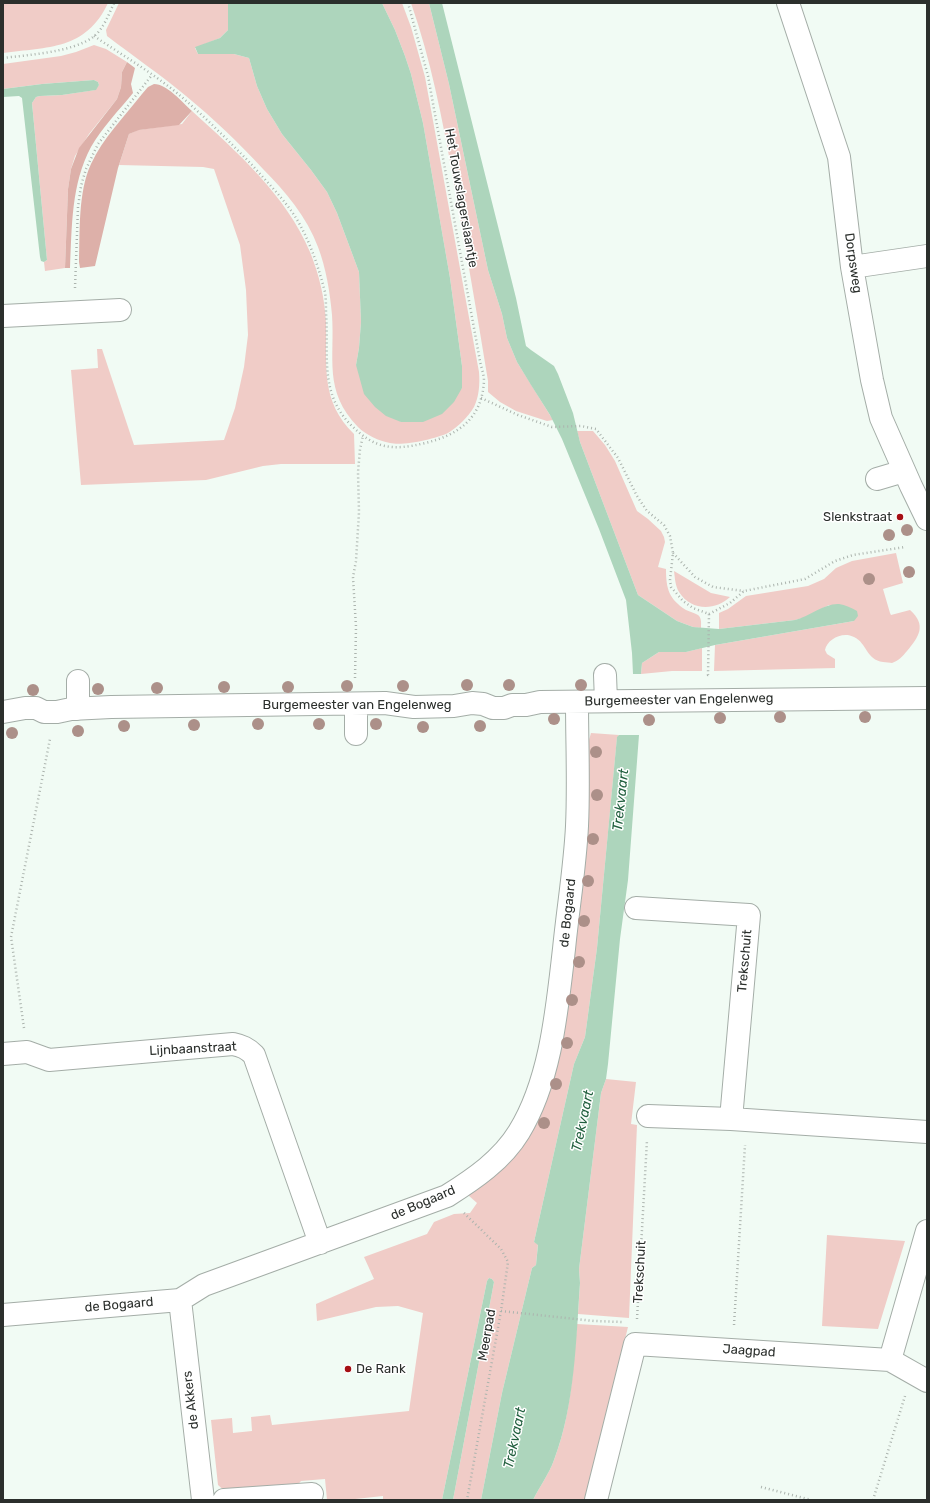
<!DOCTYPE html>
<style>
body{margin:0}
#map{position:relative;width:930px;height:1503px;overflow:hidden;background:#f1fbf4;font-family:Rubik,sans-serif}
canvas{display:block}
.frame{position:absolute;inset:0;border:4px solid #2b2f2c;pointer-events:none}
</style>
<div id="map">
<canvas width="930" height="1503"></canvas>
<div class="frame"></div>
</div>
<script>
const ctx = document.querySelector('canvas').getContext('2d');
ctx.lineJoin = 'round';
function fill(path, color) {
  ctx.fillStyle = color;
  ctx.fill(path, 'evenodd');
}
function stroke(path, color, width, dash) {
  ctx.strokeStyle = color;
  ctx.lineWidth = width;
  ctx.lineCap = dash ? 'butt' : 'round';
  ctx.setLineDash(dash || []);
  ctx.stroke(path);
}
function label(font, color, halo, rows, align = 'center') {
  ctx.font = font + ' Rubik,sans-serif';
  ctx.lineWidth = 3;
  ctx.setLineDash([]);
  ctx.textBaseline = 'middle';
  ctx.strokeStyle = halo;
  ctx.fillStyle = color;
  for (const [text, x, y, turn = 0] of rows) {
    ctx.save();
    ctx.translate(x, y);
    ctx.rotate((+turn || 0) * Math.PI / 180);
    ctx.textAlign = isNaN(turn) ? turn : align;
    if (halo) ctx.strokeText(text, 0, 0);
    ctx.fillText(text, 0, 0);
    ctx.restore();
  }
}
const green = new Path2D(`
 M3,3H108C86,50 48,47 3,53Z
 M119,3H228V30L220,38L195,48L198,54H234L249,58L257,86L267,109L282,134L311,170L327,192L337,213L359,272L361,322L359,348L356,365L401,422H411L462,388V366L450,278L423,123L411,74L405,56L395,30L382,3H402L411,27L425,77L479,372C480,384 479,397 474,407C468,417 458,427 448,433C435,439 404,446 390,443C379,441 366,435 358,427C323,391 335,358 332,315C330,292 326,268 318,247C307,217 285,191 263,169C239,143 213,118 186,96C161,75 133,56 107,36L106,30Z
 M411,3H429L449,84L488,270L502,314L507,338L517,362L553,420L547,421L516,411L500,402L488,392V381C477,313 465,245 453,177C442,118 431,60 411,3Z
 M94,45L106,49L127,62L122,72L121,87L117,99L89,134L75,156L71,169L68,189L65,268L45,271L44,262L47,260L32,103L36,97L40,96L62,95L95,90L99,85L98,82L94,80L42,84L3,89V64L61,56L76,52Z
 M192,111C237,152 286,195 310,252C319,274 325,299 326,323C327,365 320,401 354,434L355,464H281L263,466L206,480L81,485L71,370L98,368L97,349H102L134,445L224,440L235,408L244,367L248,335L246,290L240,245L214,169L203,167L119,165L129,134L138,130L182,124Z
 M577,431H593L605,445L615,461L637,511L648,519L661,531L664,537L665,542L658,567L666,569C666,589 669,599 686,610C690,612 695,613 698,615C702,618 701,624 701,628L693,627L677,621L638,595L580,442Z
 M896,553L903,583L883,589L890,613L891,615L910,610C927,625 919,637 907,651C903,656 898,661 892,663C890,663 886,662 883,662C866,660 867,643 854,637C843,631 827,639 825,650L827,654L835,659V668L714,671L715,645L854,621L829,605L806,617L795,620L719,629V613L728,609L746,596L808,586L824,579L836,568L852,561Z
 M674,571L711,593L730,597C715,611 691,611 679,592C675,585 675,578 674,571Z
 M702,648V671H672L641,674L642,663L659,652H686Z
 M591,733L619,735L617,738L597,948L585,1037L574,1064L534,1242L538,1244L536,1265L532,1268L502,1393L481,1500H453L494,1282L492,1279L489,1278L487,1281L442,1500H383V1496L346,1500H327L325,1479L301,1481L294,1489L228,1494L218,1485L211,1420L232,1418L233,1433L252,1431L251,1417L270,1415L272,1425L409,1411L423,1313L398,1306L376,1307L317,1321L316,1304L374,1279L364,1257L427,1234L434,1222L454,1214L470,1213L477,1203L468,1195L477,1189L511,1159L537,1124L546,1097L570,990L581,902L587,844V747Z
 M606,1079L636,1082L631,1124L637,1125L629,1318L578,1314L580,1283L579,1269L601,1093Z
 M827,1235L905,1241L878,1329L822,1326Z
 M577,1324L628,1327L585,1500H533C540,1486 549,1474 554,1460C571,1416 573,1370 577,1324Z`);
const forest = new Path2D(`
 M127,62L135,68L131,84L133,93C120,109 101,129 91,147C71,184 72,227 70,268H65L68,189L71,169L79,148L117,99L121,87L122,72Z
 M154,84C167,84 182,102 192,111L179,125L139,130L129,134L118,168L95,266L80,268L79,262C80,231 78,192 91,164C103,138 124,117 142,94L148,87Z`);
const water = new Path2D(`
 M228,3H382L395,30L405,56L411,74L423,123L450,278L462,366V388L454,402L442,414L423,422H401L386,416L375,407L364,394L356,365L359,348L361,322L359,272L337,213L327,192L311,170L282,134L267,109L257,86L249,58L234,54H198L195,47L220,38L228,30Z
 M429,3H442L516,298L526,346L531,350L554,366L558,374L573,413L580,442L638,595L677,621L693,627L719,629L795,620C810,616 825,603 839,604C845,605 852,608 857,611L858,616L854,621L715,645L686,652H659L642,663L641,674H633L632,653L626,600L599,529L562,439L550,415L531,385L517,362L507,338L502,314L488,270L449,84Z
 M94,80L98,82L99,85L96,90L62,95L40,96L36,97L32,103L47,260L44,262L41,261L40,257L22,98L19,96L3,97V89L42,84Z
 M619,735H639L628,880L620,939L608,1064L606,1079L601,1093L579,1269L580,1283C576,1340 575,1405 554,1460C549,1474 540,1486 533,1500H481L502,1393L532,1268L536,1265L538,1245L534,1242L574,1064L585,1037L597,948L617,737Z
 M489,1278L492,1279L494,1282L453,1500H442L487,1281Z`);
const path = new Path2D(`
 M94,36C122,55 151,72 177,93C203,115 228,140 252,165C267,182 284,199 296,218C310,241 318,266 325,292C326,299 326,306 326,313C329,353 319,392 350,424C374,449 393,451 425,443C459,435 482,418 484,381C484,374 481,367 480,361L428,76L408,3
 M3,58C28,55 73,52 93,37C103,30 109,14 114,3
 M75,288L78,207L81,186L86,169L98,144L152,75
 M481,398L518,415L552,427L581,426L596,429L618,458L637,496L647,511L664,525L670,536L673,553L670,580L671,587L683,601L693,608L709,614L708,675H709
 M673,553L695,577L713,587L744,591
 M709,614L730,603L744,591L805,579L835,561L853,555L905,547
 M355,678L356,627L353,577L356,561L359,512L358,472L360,449L363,436
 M24,1028L11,937L50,739
 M464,1213L501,1249L508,1262L501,1311L467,1500
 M501,1311L594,1321L623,1322
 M637,1319L647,1140
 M734,1325L745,1145
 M761,1487L811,1500
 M873,1500L905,1396`);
const minor = new Path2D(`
 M788,3L839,157L852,267L872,380L881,418L911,486L927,519
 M852,267L927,256
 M3,316L120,310
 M877,479L904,471
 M605,675L606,701
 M78,681V709
 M356,704V734
 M3,712L25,708H36L44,712H57L71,709L111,707L385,703L414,707L454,706L472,703L483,704L493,708H504L512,705H526L540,702L927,698
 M636,908L749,915L731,1119
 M3,1054L27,1052L49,1060L233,1044C242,1046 247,1048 254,1055L320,1243
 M648,1116L731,1119L927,1132
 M180,1300L203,1500
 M3,1315L180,1300L204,1285L447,1196C474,1179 502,1160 519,1132C551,1080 557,1009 564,949C568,908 575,867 577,826C579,784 577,743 577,702
 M890,1360L927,1381
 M224,1500L312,1494
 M596,1500L635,1344L890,1360L927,1231`);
const trees = [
 [907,530],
 [889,535],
 [909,572],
 [869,579],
 [467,685],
 [509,685],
 [581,685],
 [347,686],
 [403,686],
 [224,687],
 [288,687],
 [157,688],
 [98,689],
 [33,690],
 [780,717],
 [865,717],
 [720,718],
 [554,719],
 [649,720],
 [258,724],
 [319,724],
 [376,724],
 [194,725],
 [124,726],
 [480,726],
 [423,727],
 [78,731],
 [12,733],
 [596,752],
 [597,795],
 [593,839],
 [588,881],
 [584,921],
 [579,962],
 [572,1000],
 [567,1043],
 [556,1084],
 [544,1123]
];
const markers = [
 [900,517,4,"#a50e13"],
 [348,1369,4,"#a50e13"]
];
const streetNames = [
 ["Het Touwslagerslaantje",461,198,80],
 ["Dorpsweg",853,263,82],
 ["Burgemeester van Engelenweg",679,700,-1],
 ["Burgemeester van Engelenweg",357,705],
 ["de Bogaard",568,913,-84],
 ["Trekschuit",745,961,-85],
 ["Lijnbaanstraat",193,1049,-3],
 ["de Bogaard",423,1203,-23],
 ["Trekschuit",640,1272,-87],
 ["de Bogaard",119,1305,-5],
 ["Meerpad",487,1335,-80],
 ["Jaagpad",749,1351,4],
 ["de Akkers",191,1400,-97]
];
const poiNames = [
 ["Slenkstraat",892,517],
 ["De Rank",356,1369,"left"]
];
const waterNames = [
 ["Trekvaart",621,800,-84],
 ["Trekvaart",583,1121,-78],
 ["Trekvaart",515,1438,-78]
];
fill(green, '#f0ccc7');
fill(forest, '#ddb0a9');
fill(water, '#add5bc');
stroke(minor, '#a4ada7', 24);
stroke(path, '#acb4ae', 2.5, [1, 3]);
stroke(minor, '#fff', 22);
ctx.fillStyle = '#ac9089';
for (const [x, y] of trees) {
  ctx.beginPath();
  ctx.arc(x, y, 6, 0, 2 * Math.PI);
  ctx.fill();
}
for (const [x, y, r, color] of markers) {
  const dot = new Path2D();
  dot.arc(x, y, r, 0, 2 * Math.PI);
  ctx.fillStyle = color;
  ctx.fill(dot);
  stroke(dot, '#fff', 1.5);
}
label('13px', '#2b2f2c', '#fff', streetNames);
label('13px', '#2b2f2c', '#fff', poiNames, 'right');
label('italic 14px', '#22603f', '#fff', waterNames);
</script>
